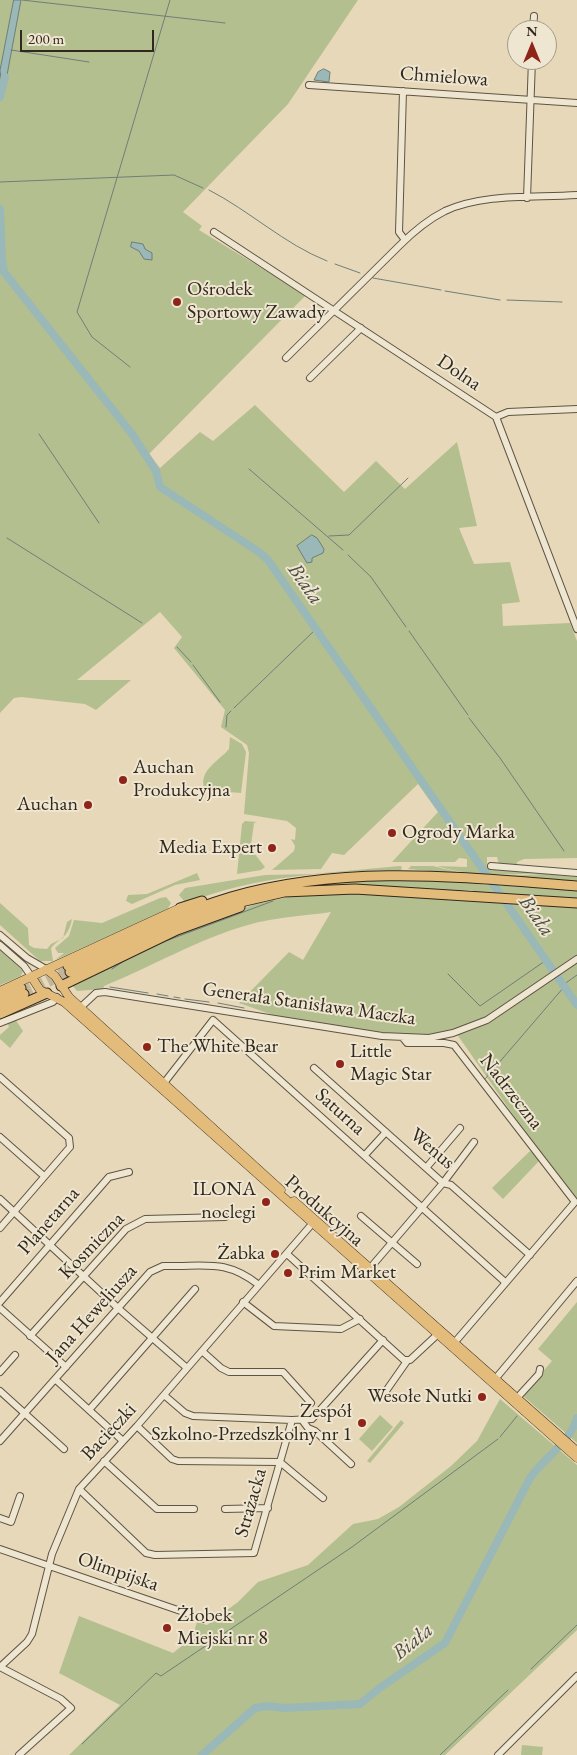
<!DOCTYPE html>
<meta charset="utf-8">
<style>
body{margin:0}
#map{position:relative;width:577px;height:1755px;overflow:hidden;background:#e6d8b8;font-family:"EB Garamond",serif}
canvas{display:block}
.north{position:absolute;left:507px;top:20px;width:50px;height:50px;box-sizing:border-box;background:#efe6d1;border:1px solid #a39a89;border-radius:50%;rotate:0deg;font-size:14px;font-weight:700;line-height:20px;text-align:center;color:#32281d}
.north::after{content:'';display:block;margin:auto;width:18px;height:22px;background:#8f2418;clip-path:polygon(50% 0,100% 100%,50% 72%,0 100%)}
.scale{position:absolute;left:20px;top:30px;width:134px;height:22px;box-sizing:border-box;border:2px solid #32281d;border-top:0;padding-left:6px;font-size:15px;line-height:18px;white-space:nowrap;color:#32281d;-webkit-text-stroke:4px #efe6d1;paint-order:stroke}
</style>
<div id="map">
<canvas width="577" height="1755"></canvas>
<div class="north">N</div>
<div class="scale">200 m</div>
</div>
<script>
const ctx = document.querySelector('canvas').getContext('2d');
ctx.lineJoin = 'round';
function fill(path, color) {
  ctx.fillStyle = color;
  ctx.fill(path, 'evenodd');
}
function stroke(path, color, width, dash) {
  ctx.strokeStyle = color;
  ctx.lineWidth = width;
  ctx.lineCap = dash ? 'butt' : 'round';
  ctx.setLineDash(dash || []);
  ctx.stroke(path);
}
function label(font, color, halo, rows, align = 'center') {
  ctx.font = font + ' "EB Garamond",serif';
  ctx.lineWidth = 4;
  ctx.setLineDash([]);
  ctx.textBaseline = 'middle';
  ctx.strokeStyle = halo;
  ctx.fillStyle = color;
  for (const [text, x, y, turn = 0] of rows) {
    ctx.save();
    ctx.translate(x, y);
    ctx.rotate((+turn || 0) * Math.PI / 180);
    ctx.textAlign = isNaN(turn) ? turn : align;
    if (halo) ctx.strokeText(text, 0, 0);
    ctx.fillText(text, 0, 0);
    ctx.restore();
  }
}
const green = new Path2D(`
 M0,0H358L288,104L183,212L202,226L199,230L306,295L149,454L160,468L200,432L213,441L255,405L344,492L376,461L405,489L457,442L477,526L459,528L474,564L510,562L520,602L502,604L503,626L570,623L577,641V858L524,859L517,862V866L499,865L497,857H487V867L545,873C508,875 472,877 437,866L467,867V859L459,858L455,862H392L438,812L418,784L344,855L332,853L321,869L272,870L294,851L295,846L291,839L295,840L296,828L287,821L244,814L249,753L247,745L221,727L225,710L174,648L182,637L160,612L77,680H131L96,710L85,704L21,697L14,698L0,713Z
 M230,737L242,744L246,752L241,793L205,790C197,771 219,761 229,749Z
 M245,821L257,822L254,823L250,852L254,853L265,867L261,870L237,874L242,824Z
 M400,866L402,867L401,870C332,871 254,876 190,902L184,901L179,895L185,888L265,875L313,874Z
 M411,866H433L466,874L408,869Z
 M197,873L200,880L175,885L132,904L126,901L128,895L147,894Z
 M545,874L577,877V881L503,876Z
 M351,880H447L485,885L577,889V900L476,893L472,890H463L459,892L351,885L299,887Z
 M352,893L445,897L513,903H534L577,908V1200L539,1152L454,1030L424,1036L395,1035L276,1016L239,1003L289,952L303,960L331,912C305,916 274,917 248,925C198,939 151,967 104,986L103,989L77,991L72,985L92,977L144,948L255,904L298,895Z
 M166,897L171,903L167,910L55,960L64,953H58L55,948L69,936L74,920L102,923L160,898Z
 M0,903L28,928L29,945L34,948L47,949L51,944L63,938L67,922L72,919C68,938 62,936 51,948L53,961H40L0,925Z
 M0,949L23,971L21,976L0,985Z
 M15,1019L23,1031L10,1048L0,1039V1035L9,1027L7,1022Z
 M530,1151L540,1160L503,1199L492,1188Z
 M577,1302V1443L522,1395L552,1361L538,1349Z
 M500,1399L577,1465V1630L445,1755H69L120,1705L59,1673L79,1616L173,1653L192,1638L197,1622L207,1625L238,1602L258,1582L308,1565L353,1524L378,1519L399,1507L451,1466L477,1441Z
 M380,1415L393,1427L372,1451L359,1439Z
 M401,1420L404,1423L370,1463L367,1461Z
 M522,1745L543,1747L542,1755H521Z`);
const water = new Path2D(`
 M14,0H21L5,86H2L0,71Z
 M324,69L330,72L329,82L314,80L318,72Z
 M132,242L143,244L145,249L152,253V260L144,259L139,251L131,247Z
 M312,535L317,538L324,549L323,553L312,558V562L307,563L297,546Z`);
const stream = new Path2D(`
 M22,0L225,23
 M11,50L89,62
 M0,182L174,175L203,188
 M209,190C250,211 284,244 327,261
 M335,264L360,273
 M373,278L441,290
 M445,291L500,300
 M507,300L562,302
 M130,367L92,337L77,312L170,0
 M39,434L99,523
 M249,469L343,550
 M329,536L349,535L408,478
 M7,538L142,623
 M348,555L371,577L406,627
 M409,631L468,715
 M177,647L191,662
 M193,665L220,702
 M234,708L315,630
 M469,718L500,758L564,851
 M226,727L227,715L231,711
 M163,942L273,901
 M112,969L130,957
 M448,974L480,1006L545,961
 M563,985L577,975
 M110,987L148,993
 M157,994L168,996
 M174,997L180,998
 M185,999L209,1002
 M218,1003L244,1008
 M485,1079L564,987
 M500,1437L517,1416
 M531,1669L577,1625
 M82,1744L156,1673L161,1676L352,1547L498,1439
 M440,1755L508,1690`);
const river = new Path2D(`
 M0,97L5,77
 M0,209L2,260L4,272L132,434L156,471L160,487L259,552L268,560L577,1005
 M202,1755L255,1708L267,1706L285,1708L360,1704L381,1687L445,1643L530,1478C544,1458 570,1442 577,1418`);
const highwayTunnel = new Path2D(`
 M21,988L68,966
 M24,994L70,972`);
const minor = new Path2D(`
 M533,30L534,16
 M309,85L577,103
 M403,91L399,232L405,240
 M527,198L532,60
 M214,232L496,417L577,629
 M286,358L399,246C413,232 427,220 445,211C484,193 534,198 577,195
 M310,378L361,328
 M496,417L508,412L577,409
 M491,866L577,873
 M0,935L27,958L46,969
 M0,945L24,966L31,976
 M81,1007L96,993L105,992L382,1036L429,1038L453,1033L487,1020L577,959
 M0,1023L53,1002L57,997
 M403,1038L407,1043H444L454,1045L575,1202L455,1342
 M314,1068L443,1183L451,1185L530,1255
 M0,1077L69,1138L70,1147L0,1228
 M164,1083L213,1020L505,1282
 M0,1137L44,1176
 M365,1155L386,1132
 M426,1168L460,1128
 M0,1199L119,1309L187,1368
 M361,1216L417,1264
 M287,1254L404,1360H410L438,1334
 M371,1267L443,1183L474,1142
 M0,1302L109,1177L129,1172
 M243,1302L274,1326L341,1329L360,1319
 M0,1308L66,1367
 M30,1336L126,1229L145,1219L225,1217
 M202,1351L221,1368L229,1372H283L311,1403
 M0,1372L15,1355
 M496,1378L577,1281
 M55,1379L123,1441
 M0,1391L64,1449
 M386,1391L407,1361
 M164,1395L185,1413L193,1416L292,1420
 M517,1398L539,1374L540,1369
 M89,1410L195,1289
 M302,1420L308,1428L315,1431L351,1464
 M137,1426L172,1459L178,1461L280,1462L323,1498
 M0,1441L150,1272L163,1266H171C208,1266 227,1260 259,1285
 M104,1461L157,1509H194
 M79,1489L146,1553L155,1555L254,1553L292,1420L312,1419L383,1340
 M225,1509L268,1508
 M0,1518L11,1522L20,1496
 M0,1549L204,1619
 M0,1667L27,1642L32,1634L52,1554L79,1489L137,1426L312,1224
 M0,1667L61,1699L71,1708L19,1755
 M498,1755L577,1676`);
const major = new Path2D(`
 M46,969L55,976L69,997L281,1190
 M31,976L40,990L64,1002L577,1458
 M0,991L180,908
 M294,1201L577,1451`);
const highway = new Path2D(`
 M180,908L202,901
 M68,966C121,941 174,914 231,897C347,864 459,877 577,886
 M70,972L195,916L228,905L284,892L355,889L577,903
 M61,986L177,930L240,907
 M0,998L21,988
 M0,1006L24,994
 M0,1014L47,993`);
const markers = [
 [177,302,5,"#8f2418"],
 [123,780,5,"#8f2418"],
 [88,805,5,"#8f2418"],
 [392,833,5,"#8f2418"],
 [272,848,5,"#8f2418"],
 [147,1047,5,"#8f2418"],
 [340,1064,5,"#8f2418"],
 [266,1202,5,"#8f2418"],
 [275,1254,5,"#8f2418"],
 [288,1273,5,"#8f2418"],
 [482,1397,5,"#8f2418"],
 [362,1423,5,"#8f2418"],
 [167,1628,5,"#8f2418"]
];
const streetNames = [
 ["Chmielowa",444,77,4],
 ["Dolna",459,373,34],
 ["Generała Stanisława Maczka",309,1004,8],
 ["Nadrzeczna",511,1092,52],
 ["Saturna",340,1112,42],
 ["Wenus",432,1149,40],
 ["Produkcyjna",324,1211,41],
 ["Planetarna",49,1221,-49],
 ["Kosmiczna",92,1246,-46],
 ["Jana Heweliusza",92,1314,-48],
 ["Bacieczki",109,1432,-47],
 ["Strażacka",251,1503,-74],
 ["Olimpijska",118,1572,19]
];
const poiNames = [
 ["Ośrodek",187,290],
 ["Sportowy Zawady",187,313],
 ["Auchan",133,768],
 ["Produkcyjna",133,791],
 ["Auchan",78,805,"right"],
 ["Ogrody Marka",402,833],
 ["Media Expert",262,848,"right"],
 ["The White Bear",157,1047],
 ["Little",350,1052],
 ["Magic Star",350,1075],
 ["ILONA",256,1190,"right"],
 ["noclegi",256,1213,"right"],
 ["Żabka",265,1254,"right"],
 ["Prim Market",298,1273],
 ["Wesołe Nutki",472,1397,"right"],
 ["Zespół",352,1412,"right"],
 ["Szkolno-Przedszkolny nr 1",352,1435,"right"],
 ["Żłobek",177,1616],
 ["Miejski nr 8",177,1639]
];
const waterNames = [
 ["Biała",305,584,55],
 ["Biała",536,916,55],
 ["Biała",413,1642,-39]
];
fill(green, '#b4bf8f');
fill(water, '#99b8b7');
stroke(water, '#707e79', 1);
stroke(stream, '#707e79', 1);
stroke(river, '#99b8b7', 8);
stroke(highwayTunnel, '#c2b599', 9, [9, 4.5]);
stroke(minor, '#5f5444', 8);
stroke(major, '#32281d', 9);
stroke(highway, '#32281d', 11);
stroke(minor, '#efe6d1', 6);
stroke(major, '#e3bc7c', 8);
stroke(highway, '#e3bc7c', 9);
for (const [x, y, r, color] of markers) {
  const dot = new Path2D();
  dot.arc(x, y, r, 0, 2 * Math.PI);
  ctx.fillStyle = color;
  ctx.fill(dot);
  stroke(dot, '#efe6d1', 2);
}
label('20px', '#32281d', '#efe6d1', streetNames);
label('20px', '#32281d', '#efe6d1', poiNames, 'left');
label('italic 21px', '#4c4c44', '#efe6d1', waterNames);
</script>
